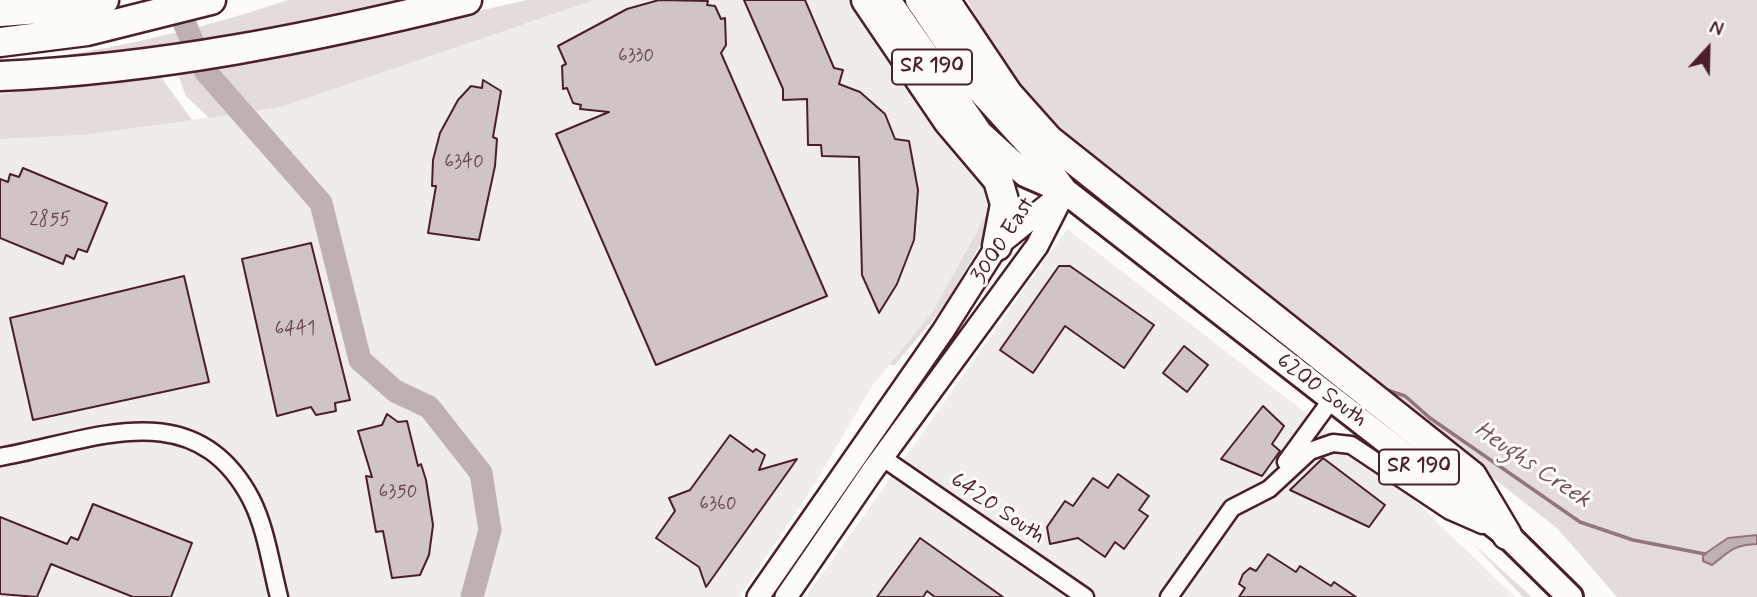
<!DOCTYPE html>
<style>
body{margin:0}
#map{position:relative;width:1757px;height:597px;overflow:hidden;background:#fdfcf7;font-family:Mynerve,sans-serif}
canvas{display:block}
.north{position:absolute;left:1673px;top:14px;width:70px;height:70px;-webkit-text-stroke:5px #fdfcf7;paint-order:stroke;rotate:22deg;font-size:19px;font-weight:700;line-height:28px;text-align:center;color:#4a1f2b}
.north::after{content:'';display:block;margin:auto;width:24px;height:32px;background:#4a1f2b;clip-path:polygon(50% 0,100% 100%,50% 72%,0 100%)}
</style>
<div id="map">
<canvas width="1757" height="597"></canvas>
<div class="north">N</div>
</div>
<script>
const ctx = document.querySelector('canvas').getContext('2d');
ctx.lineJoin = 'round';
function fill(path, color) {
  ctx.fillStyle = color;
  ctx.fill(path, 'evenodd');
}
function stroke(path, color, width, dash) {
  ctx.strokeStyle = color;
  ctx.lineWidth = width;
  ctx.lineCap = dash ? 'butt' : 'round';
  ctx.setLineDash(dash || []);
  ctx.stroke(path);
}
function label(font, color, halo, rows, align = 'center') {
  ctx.font = font + ' Mynerve,sans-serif';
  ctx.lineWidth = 6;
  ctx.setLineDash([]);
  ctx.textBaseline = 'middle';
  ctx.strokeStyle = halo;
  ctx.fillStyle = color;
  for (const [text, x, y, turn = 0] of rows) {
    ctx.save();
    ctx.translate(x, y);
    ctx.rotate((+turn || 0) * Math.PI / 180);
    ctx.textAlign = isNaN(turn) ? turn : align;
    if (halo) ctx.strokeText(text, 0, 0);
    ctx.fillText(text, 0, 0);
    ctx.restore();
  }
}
const built = new Path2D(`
 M595,0H856L992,204L933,311L872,386L814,485L739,597H0V139L84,135L281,107Z
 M1067,229L1394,481L1515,597H806Z`);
const green = new Path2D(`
 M288,0H415C278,30 140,51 0,65C99,52 193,32 288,0Z
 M527,0H595L281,107L209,118L186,96L176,70L422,24Z
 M856,0L995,188L997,217L942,309L894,366L890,364L933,311L992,204Z
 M967,0H1757V597H1617L1557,528L1053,135L1010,76Z
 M158,73L192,120L84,135L0,139V94Z
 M1472,543L1532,597H1523Z`);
const water = new Path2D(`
 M1757,535V544C1733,545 1730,551 1712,565L1703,561V555L1728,538Z`);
const stream = new Path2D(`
 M1381,388L1405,396L1430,418L1580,522L1633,540L1705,554`);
const river = new Path2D(`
 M174,0L206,72L321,203L360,360L395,391L429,407L481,473L490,530L472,597`);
const building = new Path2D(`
 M659,0L708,1L707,5L715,6L721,19L725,18L726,45L721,53L827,296L656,365L556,134L609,112L580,109L581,105L573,103L567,88L563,89L562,66L566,64L558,46L627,9Z
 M744,0H805L834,68L843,70L839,84L860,92L885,114L895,139L909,141L918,190L914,240L897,284L879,313L862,275L859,157L822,156L821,145H808L807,99L783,100V89Z
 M483,80L501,91L493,137L497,139L495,166L479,240L428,233L436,186H432L433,160L440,133L458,100L471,86L482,88Z
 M23,168L107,203L87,252L78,249L74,259L66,255L63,264L0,238V179L8,182L10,174L19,177Z
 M311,243L350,400L335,403L336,411L316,415L311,407L277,416L242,259Z
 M1059,266H1070L1154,325L1124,368L1065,326L1033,373L1000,350Z
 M184,276L209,382L33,420L10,318Z
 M1184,346L1208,365L1187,392L1163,373Z
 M1263,406L1284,426L1272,444L1280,451L1262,476L1221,459Z
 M387,414L398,422L407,421L418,466L421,464L426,480L433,525L429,555L420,575L392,578L383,531L376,532L366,476L372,477L358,431L382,425Z
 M730,435L753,452L756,449L765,455L759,470L797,459L706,587L699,567L656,538L675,511L669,498L690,490Z
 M1323,458L1385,505L1369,527L1290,490Z
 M1118,474L1149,496L1139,510L1148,516L1124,549L1115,542L1105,557L1078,538L1050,544L1047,527L1065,501L1073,506L1093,478L1108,488Z
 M93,504L192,543L171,597H133L51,564L37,597L0,594V517L67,544L71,537L78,540Z
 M920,538L1003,597H935L927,591L923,597H877Z
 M1268,554L1296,572L1300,566L1331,586L1334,582L1356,597H1239L1245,588L1239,584L1243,574L1250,568L1256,571Z`);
const minor = new Path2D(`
 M0,457C91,441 194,391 251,499C266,528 271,566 279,597
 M883,458L1085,597
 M1286,462L1332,399
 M1169,597L1232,508L1269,489L1310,451L1333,443L1351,445L1450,511L1482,525`);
const secondary = new Path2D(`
 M758,597L943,331L997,246L1065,191
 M786,597L873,470L1037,246L1061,199`);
const primary = new Path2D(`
 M888,0L980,133L1025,174L1064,191
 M918,0L979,90L1038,155L1065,191L1507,535L1570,597`);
const motorway = new Path2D(`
 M866,0L948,121L998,180L1005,204L997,246
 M945,0L1008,94L1049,140L1472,476L1507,535
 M0,12L80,6L104,0
 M0,42L87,31L211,0
 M0,76C158,69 313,38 467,0`);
const numberNames = [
 ["6330",636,57],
 ["6340",464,163],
 ["2855",50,221],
 ["6441",295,330],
 ["6350",398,493],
 ["6360",718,505]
];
const shields = [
 [932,67,80],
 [1419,467,80]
];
const shieldNames = [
 ["SR 190",932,67],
 ["SR 190",1419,467]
];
const streetNames = [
 ["3000 East",1004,241,-57],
 ["6200 South",1321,391,37],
 ["6420 South",997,509,34]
];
const waterNames = [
 ["Heughs Creek",1532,466,34]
];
fill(built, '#f0ece8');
fill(green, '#e3dcda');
fill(water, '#c0b1b1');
stroke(water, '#91777b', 2);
stroke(stream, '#91777b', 3.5);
stroke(river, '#c0b1b1', 23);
fill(building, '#d0c5c4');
stroke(building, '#4a1f2b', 2);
stroke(minor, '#4a1f2b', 21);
stroke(secondary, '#4a1f2b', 26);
stroke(primary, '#4a1f2b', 30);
stroke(motorway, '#4a1f2b', 33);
stroke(minor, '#fdfcf7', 16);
stroke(secondary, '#fdfcf7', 21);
stroke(primary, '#fdfcf7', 24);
stroke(motorway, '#fdfcf7', 28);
label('19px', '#6c4851', null, numberNames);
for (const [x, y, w] of shields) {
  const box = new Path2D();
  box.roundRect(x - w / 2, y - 17.5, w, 35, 5);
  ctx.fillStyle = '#fdfcf7';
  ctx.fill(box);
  stroke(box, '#4a1f2b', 2);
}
label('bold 21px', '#4a1f2b', null, shieldNames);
label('23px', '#4a1f2b', '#fdfcf7', streetNames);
label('italic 24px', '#73525a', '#fdfcf7', waterNames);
</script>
